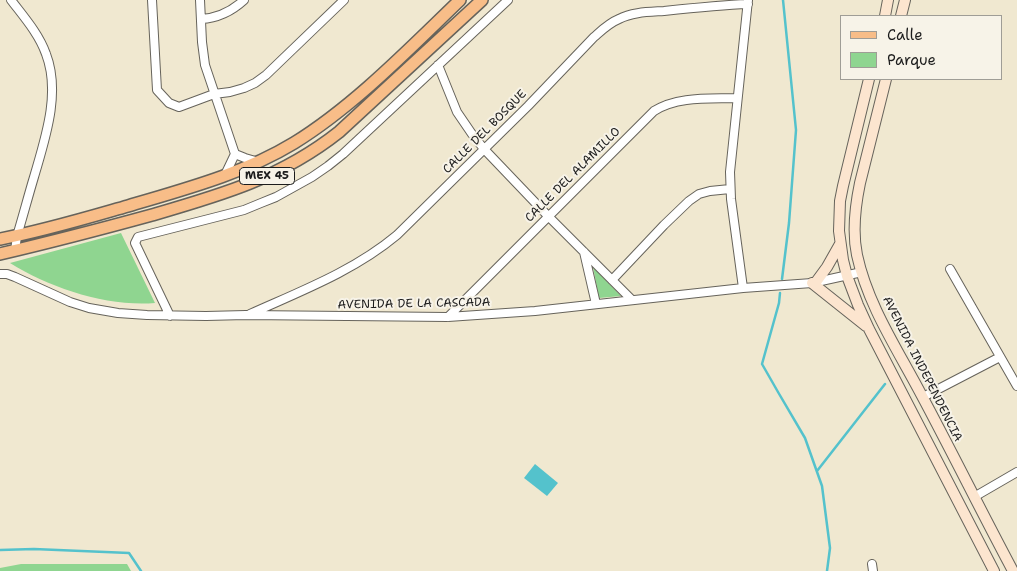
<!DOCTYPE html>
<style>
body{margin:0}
#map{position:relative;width:1017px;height:571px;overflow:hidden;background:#f0e8d0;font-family:"Shantell Sans",sans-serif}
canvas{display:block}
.legend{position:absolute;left:840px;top:15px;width:162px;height:65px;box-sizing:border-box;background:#f7f3e8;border:1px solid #9f9d96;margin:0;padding:6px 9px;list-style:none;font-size:15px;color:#1c1c1c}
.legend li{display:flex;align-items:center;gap:10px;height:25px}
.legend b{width:25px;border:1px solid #9f9d96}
</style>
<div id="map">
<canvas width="1017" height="571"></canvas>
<ul class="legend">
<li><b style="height:6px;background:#f8bd88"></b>Calle</li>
<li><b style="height:14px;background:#8fd590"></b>Parque</li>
</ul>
</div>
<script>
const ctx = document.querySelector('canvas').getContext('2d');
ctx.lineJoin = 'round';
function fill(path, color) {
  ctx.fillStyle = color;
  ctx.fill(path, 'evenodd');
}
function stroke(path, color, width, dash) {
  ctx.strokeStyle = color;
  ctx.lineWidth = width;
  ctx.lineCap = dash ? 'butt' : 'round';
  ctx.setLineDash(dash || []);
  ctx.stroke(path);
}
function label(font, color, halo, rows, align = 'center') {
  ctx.font = font + ' "Shantell Sans",sans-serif';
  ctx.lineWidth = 4;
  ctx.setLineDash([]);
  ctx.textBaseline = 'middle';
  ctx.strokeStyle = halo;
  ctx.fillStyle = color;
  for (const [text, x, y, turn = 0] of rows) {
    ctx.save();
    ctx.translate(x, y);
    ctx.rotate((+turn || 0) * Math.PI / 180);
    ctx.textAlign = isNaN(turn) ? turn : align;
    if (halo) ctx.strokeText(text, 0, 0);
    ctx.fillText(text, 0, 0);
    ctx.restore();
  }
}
const green = new Path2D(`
 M121,233L155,303C107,307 50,288 10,263Z
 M593,267L621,296L599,298Z
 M21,564H127L131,571H0V568Z`);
const water = new Path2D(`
 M535,464L558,483L547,496L524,478Z`);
const stream = new Path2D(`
 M782,279L789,223L796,130L783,0
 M780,293L779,303L762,364L778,392L805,438L822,486L830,548L827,571
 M817,471L885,384
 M0,550L34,549L129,553L141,571`);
const minor = new Path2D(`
 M11,0C24,17 39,34 46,54C61,93 45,139 34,177C28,197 23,216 17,236L15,251
 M152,0L157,90L169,103L179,107L214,94L230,92L244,88L255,83L266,75L344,0
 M200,0L202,42L205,65L235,154L225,175
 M201,19C218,18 231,12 244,0
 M438,65L457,112L472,134L484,149L548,216L632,300
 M235,154L245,158L259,162
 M584,252L596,304
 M950,269L1017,386
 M0,274H7L15,277L70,302L89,308L118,313L147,315L206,316L246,315L448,317L535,311L743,288L812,283L862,272
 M612,280L664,225L689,201L699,194L710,191L730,189
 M743,288L731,199L730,172L748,0
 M250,314C301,291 354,271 397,235L528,106L594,37C602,30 609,23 619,19C632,12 649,12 664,11C692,8 720,5 748,4
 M170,316L135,243L138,237L244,210L261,203L276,197L312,177L328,166L343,154L508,0
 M448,317L654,111C678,96 709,99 737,98
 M923,397L1000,357
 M974,497L1017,472
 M872,564L873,571`);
const secondary = new Path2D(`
 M885,16L888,0
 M901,16L905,0
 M869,79L843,186L840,201L839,231L843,260L847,276L858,305L869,329L994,571
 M886,79L860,183C855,207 852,231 857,255C868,306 898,350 922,396C953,454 982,513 1013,571
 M816,282L827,267L840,244
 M812,283L866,326`);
const primary = new Path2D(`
 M0,239C43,231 86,218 128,206C185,189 243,174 294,143C354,106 409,49 460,0
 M0,254C51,242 101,229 152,215C221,195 281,178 339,132L482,0`);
const shields = [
 [267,176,55]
];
const shieldNames = [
 ["MEX 45",267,176]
];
const streetNames = [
 ["CALLE DEL BOSQUE",485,132,-45],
 ["CALLE DEL ALAMILLO",573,175,-45],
 ["AVENIDA DE LA CASCADA",414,304,-1],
 ["AVENIDA INDEPENDENCIA",922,369,63]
];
fill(green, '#8fd590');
fill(water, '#54c2cc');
stroke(stream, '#54c2cc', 2.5);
stroke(minor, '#66635b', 10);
stroke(secondary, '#66635b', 12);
stroke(primary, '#66635b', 14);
stroke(minor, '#fff', 8);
stroke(secondary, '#fce5cf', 10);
stroke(primary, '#f8bd88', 11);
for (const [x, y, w] of shields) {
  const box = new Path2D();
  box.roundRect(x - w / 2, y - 8.5, w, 17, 4);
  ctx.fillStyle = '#f7f3e8';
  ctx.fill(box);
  stroke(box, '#1c1c1c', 1);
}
label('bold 11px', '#1c1c1c', null, shieldNames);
label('12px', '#1c1c1c', '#f7f3e8', streetNames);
</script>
